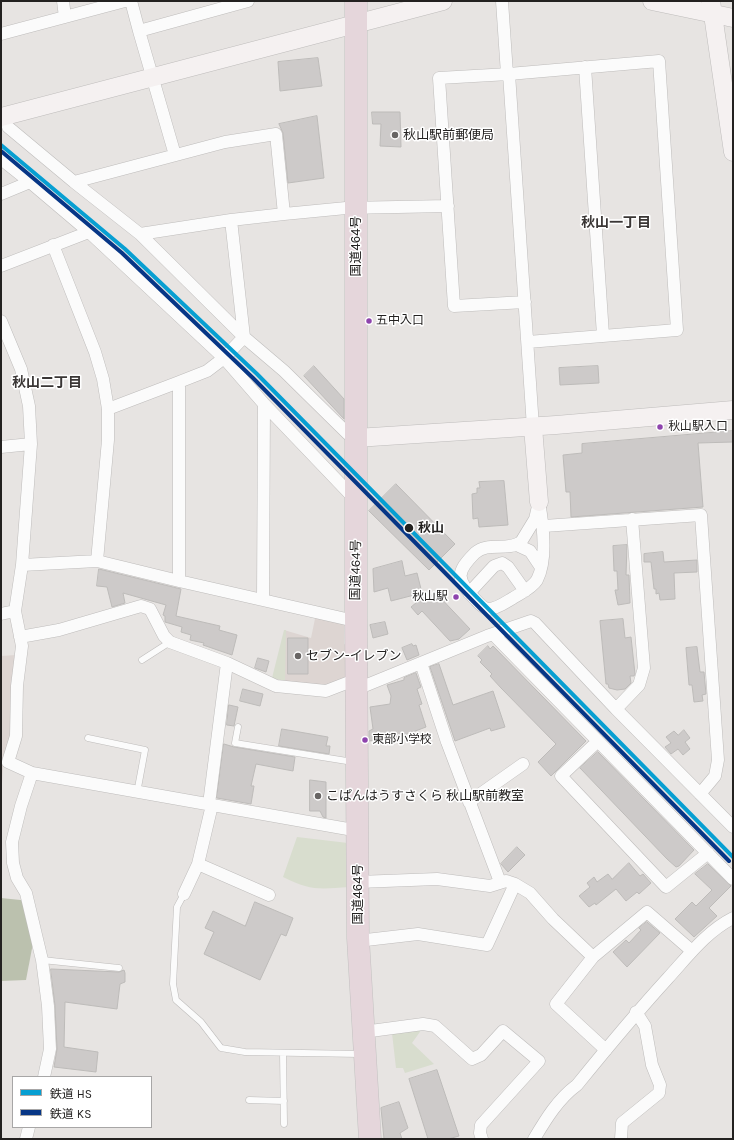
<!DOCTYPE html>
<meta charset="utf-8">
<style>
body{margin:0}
#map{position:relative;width:734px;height:1140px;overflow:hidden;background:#e7e4e2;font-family:Karla,"Noto Sans JP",sans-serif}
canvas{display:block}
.frame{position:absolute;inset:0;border:2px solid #232120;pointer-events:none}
.legend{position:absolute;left:12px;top:1076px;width:140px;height:52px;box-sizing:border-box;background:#fff;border:1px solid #a7a6a6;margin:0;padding:5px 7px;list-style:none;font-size:12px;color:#232120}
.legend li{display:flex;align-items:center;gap:8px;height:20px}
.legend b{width:20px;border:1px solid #a7a6a6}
</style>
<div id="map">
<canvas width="734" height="1140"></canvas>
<div class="frame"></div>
<ul class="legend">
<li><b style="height:5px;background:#079fd2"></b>鉄道 HS</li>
<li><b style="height:5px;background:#073686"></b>鉄道 KS</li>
</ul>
</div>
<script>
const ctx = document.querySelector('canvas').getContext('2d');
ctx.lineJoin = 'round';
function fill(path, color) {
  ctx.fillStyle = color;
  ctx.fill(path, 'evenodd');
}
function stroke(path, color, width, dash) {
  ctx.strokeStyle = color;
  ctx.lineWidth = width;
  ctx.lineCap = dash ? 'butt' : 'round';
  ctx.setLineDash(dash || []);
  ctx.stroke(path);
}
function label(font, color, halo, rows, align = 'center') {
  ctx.font = font + ' Karla,"Noto Sans JP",sans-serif';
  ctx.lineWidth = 3;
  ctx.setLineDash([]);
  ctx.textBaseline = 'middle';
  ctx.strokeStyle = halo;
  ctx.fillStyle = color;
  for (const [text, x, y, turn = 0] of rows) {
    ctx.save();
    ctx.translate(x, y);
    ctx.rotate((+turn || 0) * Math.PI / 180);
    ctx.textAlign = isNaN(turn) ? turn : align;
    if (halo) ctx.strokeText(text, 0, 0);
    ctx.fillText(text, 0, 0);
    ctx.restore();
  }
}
const built = new Path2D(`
 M316,614L339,620L344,625V644L349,646V675L338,683L323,685L285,681L284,630L311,638Z
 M16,655L10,756H4L1,797V656Z`);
const green = new Path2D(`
 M284,630H286L285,681L272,678Z
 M297,837L348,843L349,887C320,889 310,891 283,877Z
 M422,1029L412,1043L434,1064L405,1073L403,1068H396L392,1033Z`);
const forest = new Path2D(`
 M1,898L30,901L37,922L26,980L1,981Z`);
const building = new Path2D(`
 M318,58L322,86L280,91L278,62Z
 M372,112H400L401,147L380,146L381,124H373Z
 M317,116L324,178L288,183L283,133L279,124Z
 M314,366L344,399V419L304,376Z
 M598,366L599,383L560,385L559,368Z
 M733,431V442L698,443L703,507L571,517L570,492H566L563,455L582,453V444Z
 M504,481L508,525L479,527L478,518L473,519L472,494L477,493V488H480L479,482Z
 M396,484L455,544L429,570L369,511Z
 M627,545L626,575H629L630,603L618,605L615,590H618L617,571H614L613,546Z
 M663,552L664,562L697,560V572L674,573L675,599L660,600L659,593L656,594V589H654L651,562H644V554Z
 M402,561L405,576L417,573L422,593L391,601L388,588L374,592L373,569Z
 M99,569L181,589L176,616L220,626L219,630L237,635L232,655L203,645L204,643L190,640L191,635L181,632L182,627L165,622V616L163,615L166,605L123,593L125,603L112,607L107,587L97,586Z
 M435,592L470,629L459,639L450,641L422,611L418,615L411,607L423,597L424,603Z
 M623,619L625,638L631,637L635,674L634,676H630L631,683L625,689L617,690L609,688L608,684H606L600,621Z
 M385,622L388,634L373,638L370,625Z
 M288,638H308V674H288Z
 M412,644L413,646L416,645L419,655L407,660L402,648Z
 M488,646L490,649L493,646L586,741L551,776L538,762L556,744L501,688L490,676L492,674L480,662L482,660L478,656Z
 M697,647L700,672H704L706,694L702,695L703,701L694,702L692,685H689L686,648Z
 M258,658L269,661L266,672L255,668Z
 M439,664L453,705L493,691L505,727L491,731L490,728L455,741L430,667Z
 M416,673L421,687L417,689L422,704L419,705L426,727L402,736L369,741V731L373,729L370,707L390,704L391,696L387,685L404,680V678Z
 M243,689L263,694L260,706L240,701Z
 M229,705L238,707L234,726L227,725Z
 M282,729L328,737L326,746H330L329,754L279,746Z
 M684,730L690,738L685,742L690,749L683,755L678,749L671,754L665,747L671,743L666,737L674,731L678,735Z
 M224,744L234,747L295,757L293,771L256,764L251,786H254L251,804L217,798Z
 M598,752L694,850L679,866L676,867L667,859L580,768Z
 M310,780L326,782V818L323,817L320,811H310Z
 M517,847L525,855L508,872L501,864Z
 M629,863L640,876L643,874L651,883L639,894L637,892L626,901L616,889L596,905L595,903L589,907L579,896L590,887L587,883L594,877L597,882L608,874L612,879Z
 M708,864L731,886L709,908L717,916L694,937L675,919L692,902L696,906L712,890L695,874Z
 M255,902L293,918L286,936L281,934L260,980L204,954L214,932L205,928L213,911L245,926Z
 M647,922L660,933L627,967L613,952L626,940L629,943L641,930L639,928Z
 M51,969L119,972L124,970L125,973V982L120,984L117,1009L65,1002L64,1047L98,1052L96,1072L54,1067L57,1049L55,1006Z
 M437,1070L459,1136L448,1139H428L409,1079Z
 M399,1102L408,1128L400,1133L402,1139H384L381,1108Z`);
const lane = new Path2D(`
 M142,660L170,642
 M238,727L235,743L353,762
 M88,738L145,750L137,793
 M184,894L177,907L173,984L176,1000L201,1022L221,1048L245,1052L360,1054
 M42,960L119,968
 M283,1053L284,1124
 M249,1100L284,1101`);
const street = new Path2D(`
 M63,1L65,17
 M131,1L139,31L248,1
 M502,1L507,74
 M139,31L175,155
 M1,34L125,1
 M585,67L603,335
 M509,74L659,61L677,330L528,342
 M8,127L74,182
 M276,134L284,214L231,220L140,234L74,182L225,142Z
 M1,159L30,182
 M1,194L30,182L89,232L1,266
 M284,214L346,208L448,206
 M231,220L244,337L224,358L264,404L263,599
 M140,234L244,337L284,371L348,434
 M53,245L95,352L103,379L108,409V440L97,561
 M525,302L454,306L439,78L509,74L533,427
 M1,321L21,369L29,406L31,444L22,565L15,611L22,646L17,686L16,736L8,762L32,773L359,831
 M264,404L349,493
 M108,409L179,382
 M1,447L31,444
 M539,502C543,524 548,559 537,580C532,588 521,593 513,598C506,602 497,609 488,609C482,608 478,602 474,598C456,579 456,572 475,553C488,541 507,552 521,542L535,519Z
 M544,526L701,515L718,760L715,776L700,794
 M517,545L530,551L540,566
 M22,565L97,561L179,581V382L207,371L224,358L89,232
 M179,581L346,619L356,614
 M469,593L494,566L502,563L508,567L525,591
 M1,614L15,611
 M493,634L733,879
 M20,637L59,630L141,606L150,609L164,636L170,642L227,663L276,686L326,691L357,679
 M421,663L447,742L500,882
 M357,689L487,636L531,621L535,623L616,709L733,827
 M616,709L639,685L644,668L632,519
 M598,741L561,776L666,887L708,853
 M32,773L21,806L12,842L13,863L17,878L26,893L42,960L48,1006L50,1049L44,1077
 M469,802L523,764
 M209,804L227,663
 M198,864L269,895
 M358,882L437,879L490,886L506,881L515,884L530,893L553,919L593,957L647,912L692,951
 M184,894L198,864L212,805
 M358,938L366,940L418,934L487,945L515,884
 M593,957L556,1004L606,1050
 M363,1032L423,1024L435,1026L472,1059L481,1055L503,1031L539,1061L481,1125L480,1133L482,1139
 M26,1139L29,1127
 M534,1139C546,1119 558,1099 577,1085C607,1048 637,1012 668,978C688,956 707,931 733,918
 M621,1139L622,1123L659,1093L660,1085L652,1065L645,1026L636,1012`);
const secondary = new Path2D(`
 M652,1L733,18
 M711,1L733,152
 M1,117L443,1
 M533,427L539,502
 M356,438L556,425L733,410`);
const highway = new Path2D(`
 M356,1V614L358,938L370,1139`);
const rail1 = new Path2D(`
 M1,145L125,249L257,374L733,857`);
const rail2 = new Path2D(`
 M1,151L122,253L253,378L729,861`);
const markers = [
 [395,135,4,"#686564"],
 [369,321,3.5,"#8e44ad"],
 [660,427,3.5,"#8e44ad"],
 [409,528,5,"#232120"],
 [456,597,3.5,"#8e44ad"],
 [298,656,4,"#686564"],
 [365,740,3.5,"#8e44ad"],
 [318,796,4,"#686564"]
];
const busNames = [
 ["五中入口",376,321],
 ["秋山駅入口",668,427],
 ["秋山駅",448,597,"right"],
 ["東部小学校",372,740]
];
const poiNames = [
 ["秋山駅前郵便局",403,135],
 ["セブン-イレブン",306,656],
 ["こぱんはうすさくら 秋山駅前教室",326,796]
];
const streetNames = [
 ["国道464号",356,246,-90],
 ["国道464号",356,570,-89],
 ["国道464号",358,894,-90]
];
const stopNames = [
 ["秋山",418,528]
];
const neighbourhoodNames = [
 ["秋山一丁目",616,223],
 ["秋山二丁目",47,383]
];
fill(built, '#ddd5d2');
fill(green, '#d8ddce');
fill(forest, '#bbc1ae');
fill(building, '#cdcac9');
stroke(building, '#bdbbb9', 1);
stroke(lane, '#bebcbb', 7);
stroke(street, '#bebcbb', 13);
stroke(secondary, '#bebcbb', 19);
stroke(highway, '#c2c1c0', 23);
stroke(lane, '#fbfbfb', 6);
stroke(street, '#fbfbfb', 12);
stroke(secondary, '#f5f1f1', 18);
stroke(highway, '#e5d6db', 22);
stroke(rail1, '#079fd2', 4);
stroke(rail2, '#073686', 4);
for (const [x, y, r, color] of markers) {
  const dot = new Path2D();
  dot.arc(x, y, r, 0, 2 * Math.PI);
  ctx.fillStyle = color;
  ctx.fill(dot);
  stroke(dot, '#fff', 1.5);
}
label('12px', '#232120', '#fff', busNames, 'left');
label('13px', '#232120', '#fff', poiNames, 'left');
label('13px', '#232120', '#fff', streetNames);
label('bold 13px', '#232120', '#fff', stopNames, 'left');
label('bold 14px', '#3a3635', '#fff', neighbourhoodNames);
</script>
